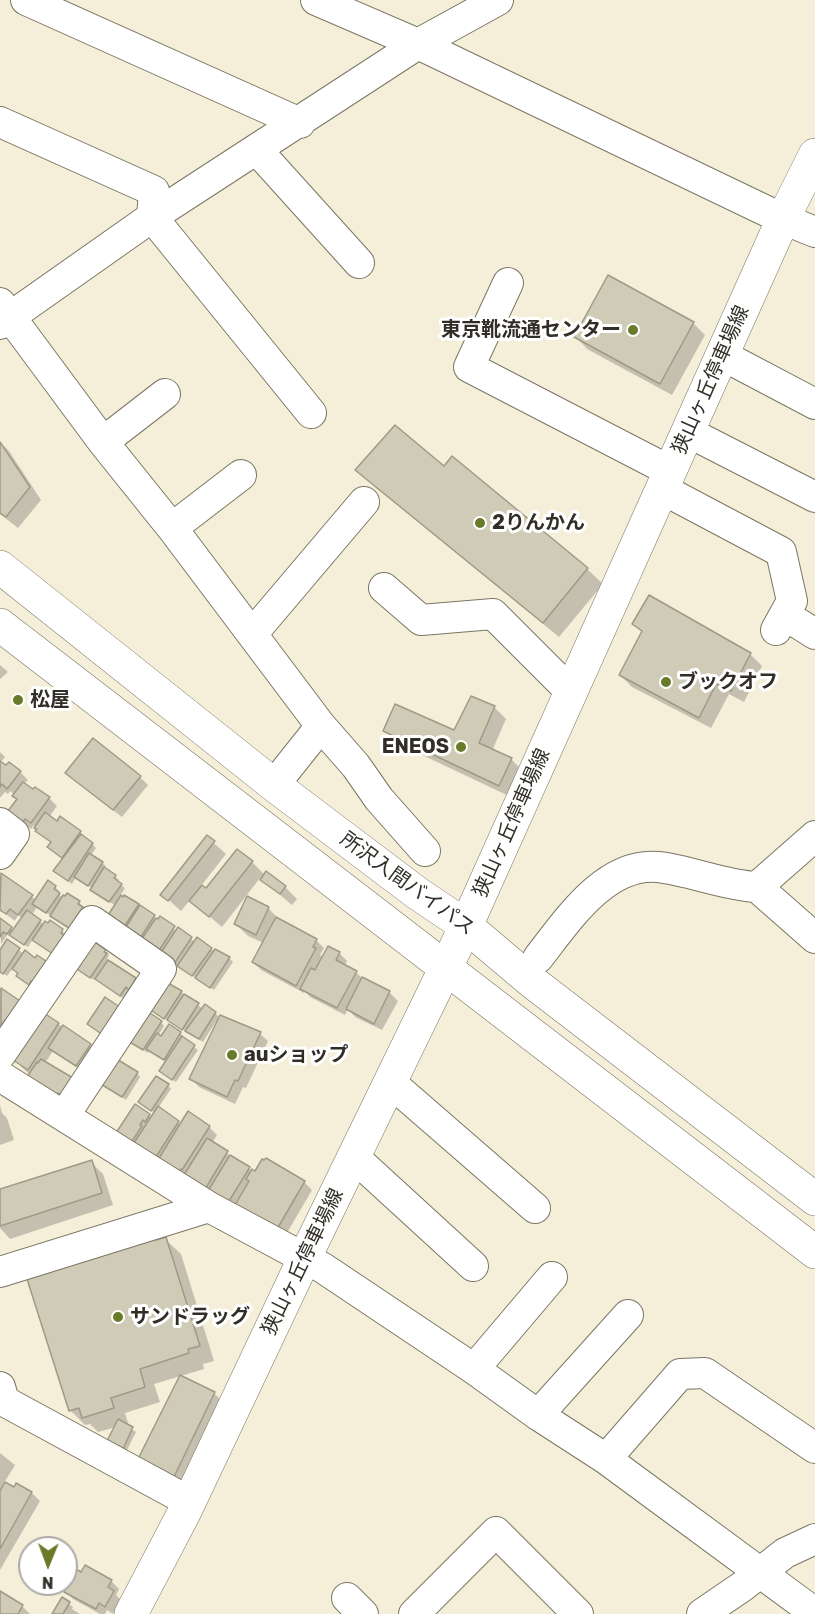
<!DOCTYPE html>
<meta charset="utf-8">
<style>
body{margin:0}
#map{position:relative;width:815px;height:1614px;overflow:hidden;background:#f5efda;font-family:Rubik,sans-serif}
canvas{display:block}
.north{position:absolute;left:18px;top:1536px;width:60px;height:60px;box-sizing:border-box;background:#fff;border:2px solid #acaba8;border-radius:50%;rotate:181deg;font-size:16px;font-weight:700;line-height:24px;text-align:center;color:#302e26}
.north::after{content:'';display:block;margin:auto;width:21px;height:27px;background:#697a29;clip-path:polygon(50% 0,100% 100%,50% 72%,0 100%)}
</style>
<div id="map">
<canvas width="815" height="1614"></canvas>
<div class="north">N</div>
</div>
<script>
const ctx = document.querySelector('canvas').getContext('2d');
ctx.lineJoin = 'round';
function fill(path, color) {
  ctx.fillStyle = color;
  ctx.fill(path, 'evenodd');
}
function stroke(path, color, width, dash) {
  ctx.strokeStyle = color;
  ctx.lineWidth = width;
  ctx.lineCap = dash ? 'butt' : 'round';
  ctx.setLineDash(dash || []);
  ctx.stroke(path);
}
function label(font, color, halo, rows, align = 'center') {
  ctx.font = font + ' Rubik,"Noto Sans JP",sans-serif';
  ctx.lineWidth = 6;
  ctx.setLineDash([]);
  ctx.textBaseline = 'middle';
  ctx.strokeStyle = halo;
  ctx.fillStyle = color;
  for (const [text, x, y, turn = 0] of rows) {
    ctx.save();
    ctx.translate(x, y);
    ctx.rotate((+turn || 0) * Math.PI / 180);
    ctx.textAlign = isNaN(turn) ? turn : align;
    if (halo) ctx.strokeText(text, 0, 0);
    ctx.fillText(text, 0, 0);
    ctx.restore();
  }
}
const shadow = new Path2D(`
 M693,323L705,335L672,395L587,349L576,337Z
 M0,442L9,451L41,500L18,528L0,514Z
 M452,458L587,569L603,584L559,637L373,485L358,470L444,468Z
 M634,624L750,654L762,666L744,702L729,694L711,728L632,687L620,675L643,633Z
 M0,665L8,672L0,679Z
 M494,707L506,719L492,751L511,759L523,771L511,797L397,743L385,731L454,732Z
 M0,752L5,757L0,763L20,772L28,780L24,784L49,798L57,806L49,817L57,823L80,832L96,848L91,855L102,863L106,866L104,869L115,876L119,880L117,882L125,888L120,896L138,905L159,921L177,931L178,929L195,942L229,958L233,962L214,990L165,957L127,937L116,906L95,893L92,888L76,877L72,884L59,875L64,860L49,847L52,843L34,825L31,829L18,819V800L15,795L10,791L8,794L5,792L0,798Z
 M140,777L148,785L122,817L75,781Z
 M207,837L226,854L201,886L206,891L252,862L265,875L285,887L297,899L292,905L260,878L222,927L190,900L181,911L162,894Z
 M2,875L36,900L55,887L59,891L57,893L63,898L79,902L85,911L74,931L37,907L32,915L44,925L62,931L66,934L64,937L33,939L28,947L8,934L1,944L0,919L14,931L23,919L18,915L15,921L0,910V877Z
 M268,908L280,920L316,940L324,948L320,955L324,958L339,953L347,961L344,966L356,972L363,979L390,993L398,1001L382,1030L355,1017L348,1009L345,1015L310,997L305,991L304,993L261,970L253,962L264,943L248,936L236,924Z
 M7,942L24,954L45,962L49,966L33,987L21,980L20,974L13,968L7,976L0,971V952Z
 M105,951L109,954L107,961L139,983L124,999L96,978L94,980L79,970Z
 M0,989L22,1004L5,1029L0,1025Z
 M181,992L203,1009L215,1013L220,1018L260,1034L268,1041L246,1088L243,1087L235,1104L199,1087L191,1079L220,1020L218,1018L203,1042L154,1012Z
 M161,1022L164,1026L158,1036L161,1038L169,1026L180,1033L184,1037L183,1039L198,1050L176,1082L164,1074L167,1062L149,1050L148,1053L134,1044Z
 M58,1024L90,1045L98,1053L85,1073L53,1051L45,1063L72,1080L63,1105L14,1060Z
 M137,1073L140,1077L126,1100L101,1083Z
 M168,1085L171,1089L158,1108L181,1125L209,1127L217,1135L212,1143L252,1171L256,1173L266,1160L304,1182L312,1190L284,1238L119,1139L149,1115L152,1118L155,1113L144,1106Z
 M0,1105L2,1113L7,1118L14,1140L0,1145Z
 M91,1162L103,1174L113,1205L10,1239L0,1228V1191Z
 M154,1238L158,1241L165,1239L181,1254L214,1361L203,1364L204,1369L154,1384L160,1402L125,1413L128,1423L124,1424L136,1432L126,1452L112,1444L116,1427L98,1432L90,1424L85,1425L70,1410Z
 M214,1393L226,1405L183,1494L149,1477Z
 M0,1453L15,1465L4,1483L14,1489L17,1485L32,1493L40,1501L0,1570Z
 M111,1581L119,1589L116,1595L121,1600L113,1614L107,1610L105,1614H100L73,1599L65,1591Z
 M0,1593L22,1606L30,1614H0Z
 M62,1599L73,1607L72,1609L80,1614H53Z`);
const building = new Path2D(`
 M608,275L694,322L660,384L574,337Z
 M395,425L444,466L452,456L588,568L543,623L355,470Z
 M0,442L30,487L6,517L0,513Z
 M649,595L751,653L731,691L716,684L699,718L619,675L642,631L632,624Z
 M471,696L495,706L479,743L512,758L499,786L383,731L395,704L454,730Z
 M93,738L141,776L113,810L65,773Z
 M0,761L6,765L9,762L21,771L7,789L2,784L0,787Z
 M23,782L33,789L35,787L50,797L31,823L25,819L23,822L8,811L17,799L12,796Z
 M45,812L57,821L60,816L81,831L62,858L47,847L51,842L35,831L37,829L34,828Z
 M81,834L93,843L68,881L53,871Z
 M207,835L215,841L168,901L160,895Z
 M237,849L253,861L209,917L189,901L202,885L206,888Z
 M89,853L103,862L88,886L74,877Z
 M104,867L116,875L114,878L122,884L109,902L90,890Z
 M266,871L286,886L280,894L260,880Z
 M1,873L33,895L18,915L10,909L6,914L0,910Z
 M48,880L56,886L54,889L60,893L46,913L32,904Z
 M67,893L80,901L78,904L83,907L69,928L50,916L63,895L65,896Z
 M121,895L123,897L124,895L139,904L122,930L105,920Z
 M247,896L269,907L256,935L234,924Z
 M140,905L155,915L137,943L122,933Z
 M27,910L41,920L24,945L9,935Z
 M160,916L175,926L156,955L139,943L156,918L158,919Z
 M276,917L317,939L313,947L316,948L296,986L252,962Z
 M0,918L12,927L7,934L3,932L0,937Z
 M50,920L63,929L61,933L64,936L53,954L32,940L45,921L48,923Z
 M178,927L192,937L174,964L160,954Z
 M197,937L212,948L192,976L177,966Z
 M7,939L20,948L3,974L0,972V950Z
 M91,939L106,950L104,952L107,953L90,978L74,967Z
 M328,946L340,952L336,960L357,971L337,1008L300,989L311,968L315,970Z
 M215,949L230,957L210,988L195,978Z
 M25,950L35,958L37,955L46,961L34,983L31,981L29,985L16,976L18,973L12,969Z
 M108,960L136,978L129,990L126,987L120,996L95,979Z
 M362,977L390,991L374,1024L346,1009Z
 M166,982L182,991L164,1019L149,1009Z
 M1,988L23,1003L9,1024L5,1020L1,1026Z
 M184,994L199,1003L182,1030L167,1020Z
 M105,997L121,1008L103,1035L87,1024Z
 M205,1004L216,1012L199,1039L185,1031Z
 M147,1011L162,1021L143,1050L128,1041Z
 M44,1013L59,1023L28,1070L13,1060Z
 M220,1015L261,1032L238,1081L235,1080L227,1097L189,1079Z
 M169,1024L181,1032L164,1060L146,1049L157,1033L161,1036Z
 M63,1025L91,1044L76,1066L48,1048Z
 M182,1036L195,1045L172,1080L159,1071Z
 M115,1058L138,1072L122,1097L99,1083Z
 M41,1059L73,1078L62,1096L58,1093L55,1098L25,1080L37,1062L38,1063Z
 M156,1076L169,1084L151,1111L138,1102Z
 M135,1104L150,1114L145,1122L143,1120L140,1125L142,1126L129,1146L114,1136Z
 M158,1106L179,1121L154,1160L132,1146Z
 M188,1111L210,1126L182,1170L181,1169L176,1176L156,1163Z
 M207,1138L228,1151L204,1191L182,1178Z
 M230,1155L250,1167L226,1206L206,1194Z
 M266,1158L305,1181L276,1231L234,1207L249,1181L246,1179L252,1169L255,1171L262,1159L264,1160Z
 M92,1160L102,1193L0,1226V1189Z
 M155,1236L156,1240L166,1237L200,1346L188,1349L189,1353L140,1369L145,1387L111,1398L114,1408L82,1418L79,1408L69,1411L27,1279Z
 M180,1375L215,1392L171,1483L135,1465Z
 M118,1419L133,1427L123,1449L107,1441Z
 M5,1482L14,1487L16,1483L32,1492L0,1549V1491Z
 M85,1565L112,1580L108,1587L114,1591L105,1607L99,1603L96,1609L64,1592L76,1569L81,1572Z
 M0,1591L23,1605L18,1614H0Z
 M62,1597L70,1602L63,1614H52Z`);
const minor = new Path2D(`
 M26,0L300,123
 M316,0L418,44L783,219L815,232
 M0,122L154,191L152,217L311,413
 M257,150L359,263
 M508,283L469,367L670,471
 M0,303L103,442L172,528L321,726L356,766L379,799L425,851
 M0,324L152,217L418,44L498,0
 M722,355L815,404
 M688,432L815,497
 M103,442L165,394
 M662,489L781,552L792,601L776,630
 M172,528L241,475
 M384,588L421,620L493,614L571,692
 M785,615L815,634
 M253,633L364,502
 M274,785L321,726
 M0,823L14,834L0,854
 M757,887L815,938
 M538,958C567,921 605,862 658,867C692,871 723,885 757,887L815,836
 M0,1055L92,921L161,969L64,1116
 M0,1076L209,1207L323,1268L474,1369L538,1415L606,1459L815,1613
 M390,1082L535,1208
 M354,1157L473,1266
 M0,1272L209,1207
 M474,1369L552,1277
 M0,1387L4,1401L190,1502
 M538,1415L628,1315
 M606,1459L680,1374L705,1373L815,1448
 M347,1598L363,1614
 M414,1614L496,1532L578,1614
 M702,1614L743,1586L785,1553L815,1539`);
const major = new Path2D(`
 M131,1614L185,1511L305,1257L466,926L783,219L815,155`);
const highway = new Path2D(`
 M0,567L274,785L417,893L466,926L531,981L815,1199
 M0,625L815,1252`);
const markers = [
 [633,330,6,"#697a29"],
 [480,523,6,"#697a29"],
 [666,682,6,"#697a29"],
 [18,700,6,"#697a29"],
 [461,747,6,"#697a29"],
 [232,1055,6,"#697a29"],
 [118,1317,6,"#697a29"]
];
const poiNames = [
 ["東京靴流通センター",621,330,"right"],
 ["2りんかん",492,523],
 ["ブックオフ",678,682],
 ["松屋",30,700],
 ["ENEOS",449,747,"right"],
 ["auショップ",244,1055],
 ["サンドラッグ",130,1317]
];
const streetNames = [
 ["狭山ヶ丘停車場線",711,380,-66],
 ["狭山ヶ丘停車場線",512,823,-66],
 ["所沢入間バイパス",407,884,36],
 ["狭山ヶ丘停車場線",303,1262,-64]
];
fill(shadow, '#0003');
fill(building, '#d0cbb6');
stroke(building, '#9f9a86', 1.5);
stroke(minor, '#7b7663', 32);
stroke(major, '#7b7663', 34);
stroke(highway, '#7b7663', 34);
stroke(minor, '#fff', 30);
stroke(major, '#fff', 33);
stroke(highway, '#fff', 33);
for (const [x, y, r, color] of markers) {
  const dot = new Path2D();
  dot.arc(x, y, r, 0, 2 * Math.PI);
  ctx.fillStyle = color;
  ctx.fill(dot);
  stroke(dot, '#fff', 2);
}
label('bold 20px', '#302e26', '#fff', poiNames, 'left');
label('20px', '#302e26', '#fff', streetNames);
</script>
